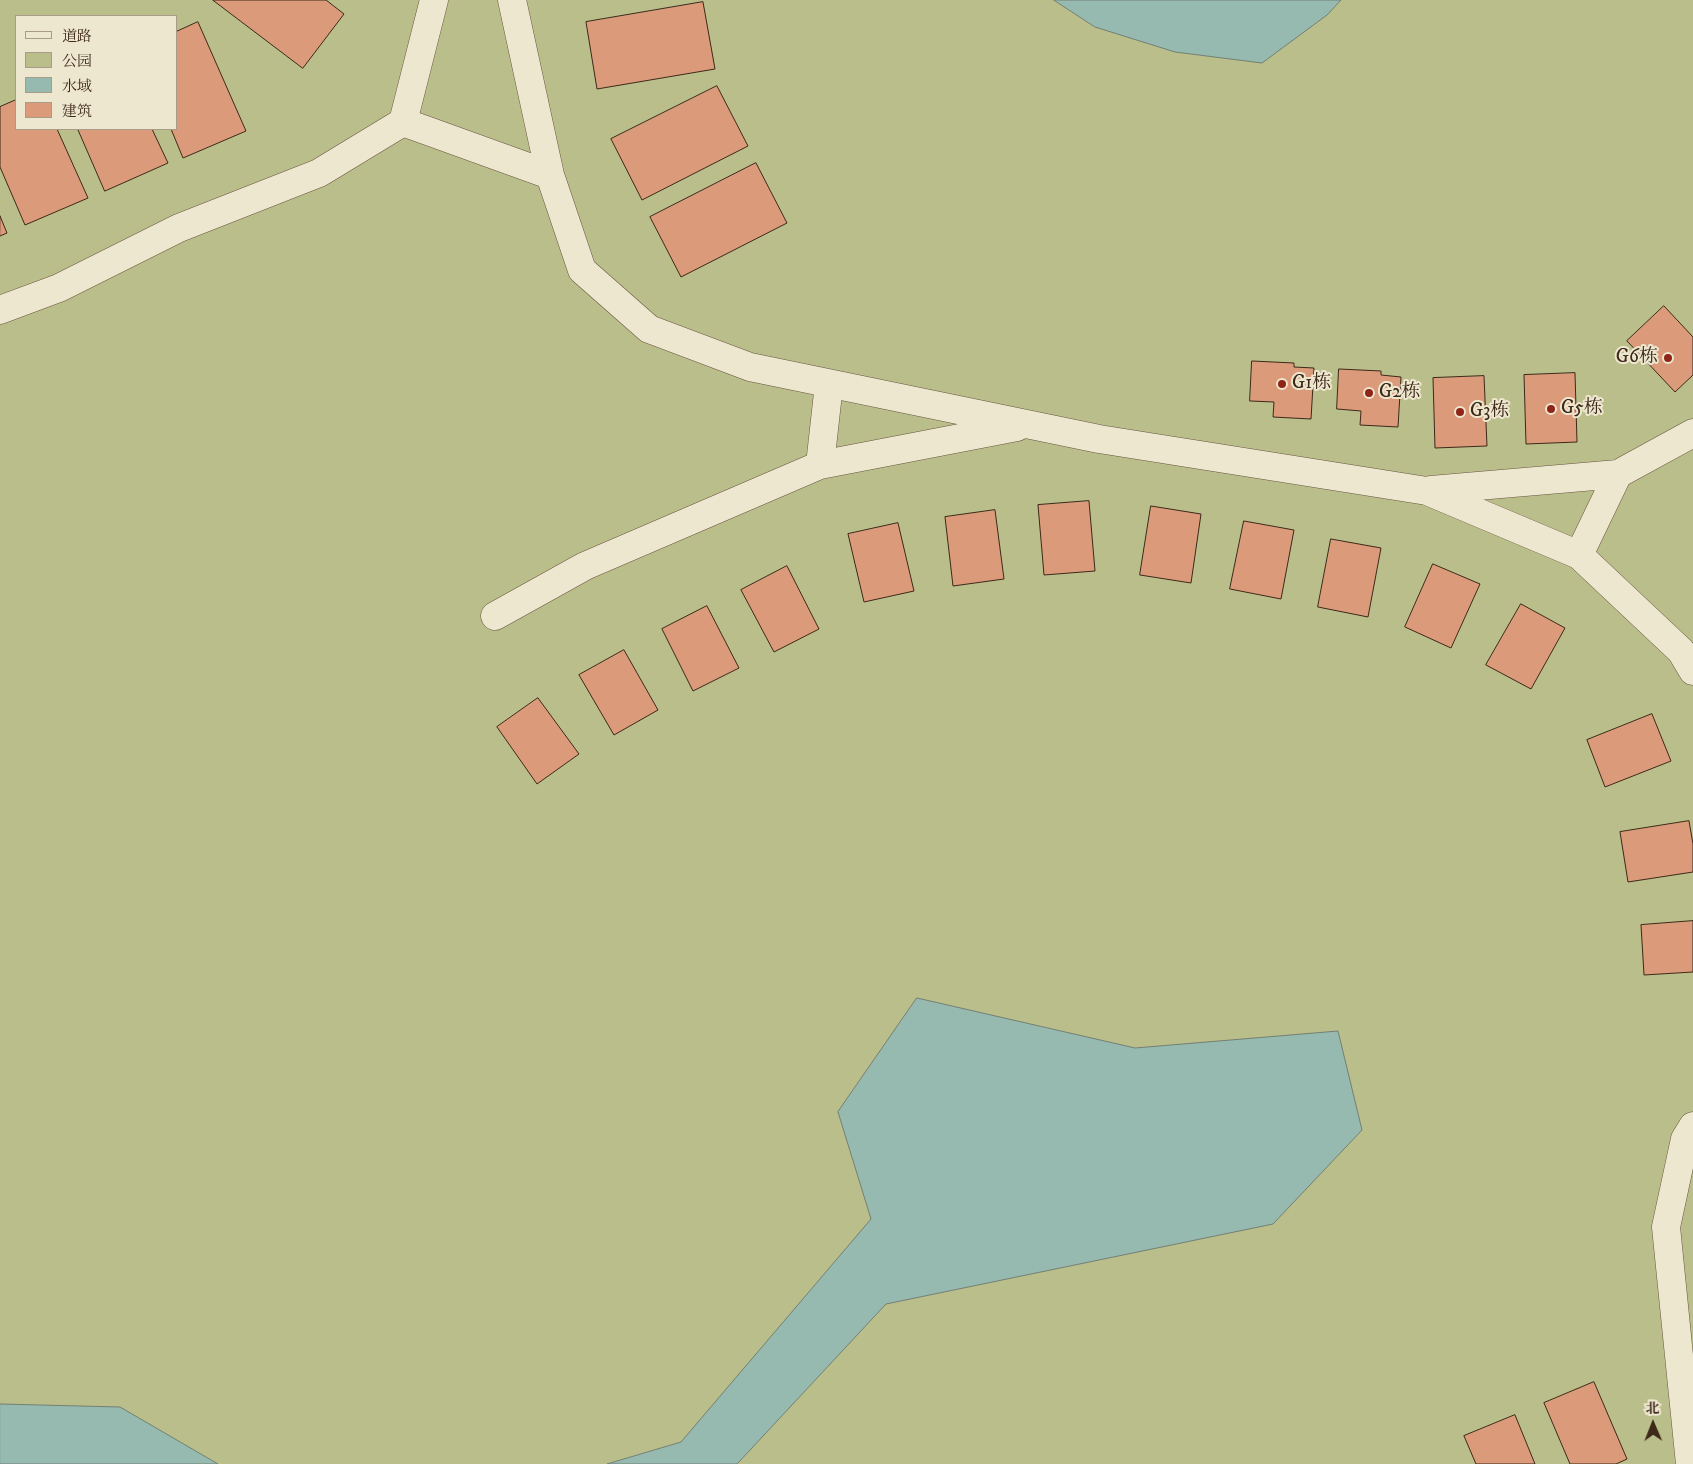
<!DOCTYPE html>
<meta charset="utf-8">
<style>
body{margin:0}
#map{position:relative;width:1693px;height:1464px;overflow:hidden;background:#e5dab7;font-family:"IM FELL DW Pica","Noto Serif SC",serif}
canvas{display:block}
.legend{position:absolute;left:15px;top:15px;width:162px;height:115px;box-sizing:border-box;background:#eee7d0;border:1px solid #a89b87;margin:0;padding:6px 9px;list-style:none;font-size:15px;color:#3e2919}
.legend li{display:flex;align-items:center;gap:10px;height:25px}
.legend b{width:25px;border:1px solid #a89b87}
.north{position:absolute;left:1628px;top:1399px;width:50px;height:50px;-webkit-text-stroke:4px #eee7d0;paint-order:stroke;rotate:359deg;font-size:14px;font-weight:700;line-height:20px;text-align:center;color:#3e2919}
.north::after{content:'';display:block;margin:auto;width:18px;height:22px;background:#3e2919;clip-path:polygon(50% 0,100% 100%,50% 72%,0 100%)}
</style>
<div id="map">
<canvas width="1693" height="1464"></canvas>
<ul class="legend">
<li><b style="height:6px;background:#eee7d0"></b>道路</li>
<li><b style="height:14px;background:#babe8a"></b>公园</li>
<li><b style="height:14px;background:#96bab0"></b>水域</li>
<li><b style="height:14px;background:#db9a7a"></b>建筑</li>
</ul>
<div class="north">北</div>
</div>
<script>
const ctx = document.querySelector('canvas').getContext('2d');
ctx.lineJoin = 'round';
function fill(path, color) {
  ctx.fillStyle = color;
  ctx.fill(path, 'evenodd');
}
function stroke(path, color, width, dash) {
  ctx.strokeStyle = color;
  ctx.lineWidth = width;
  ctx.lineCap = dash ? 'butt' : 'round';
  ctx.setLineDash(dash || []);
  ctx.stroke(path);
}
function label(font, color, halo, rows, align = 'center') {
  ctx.font = font + ' "IM FELL DW Pica","Noto Serif SC",serif';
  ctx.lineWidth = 4;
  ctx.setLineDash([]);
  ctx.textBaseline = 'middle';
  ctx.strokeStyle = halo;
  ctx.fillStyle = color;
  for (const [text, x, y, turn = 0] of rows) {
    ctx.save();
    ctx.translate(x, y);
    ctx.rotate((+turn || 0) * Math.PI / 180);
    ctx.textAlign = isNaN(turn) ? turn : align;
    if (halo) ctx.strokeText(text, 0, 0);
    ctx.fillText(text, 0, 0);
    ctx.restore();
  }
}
const green = new Path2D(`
 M0,0H1693V1464H0ZM16,16H176V129H16Z`);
const water = new Path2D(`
 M1054,0H1341L1327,15L1262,63L1175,52L1095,27Z
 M917,998L1135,1048L1338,1031L1362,1130L1273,1224L886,1304L737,1464H607L681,1442L871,1219L838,1112Z
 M0,1404L120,1407L218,1464H0Z`);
const building = new Path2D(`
 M213,0H326L344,14L303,68Z
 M703,2L715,69L597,89L586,22Z
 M198,22L246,131L183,158L171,129H176V32Z
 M717,86L748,146L642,200L611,139Z
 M16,100V129H57L88,198L25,225L0,167V107Z
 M78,129H152L168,163L105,191Z
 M756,163L787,223L681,277L650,217Z
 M0,216L7,233L0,236Z
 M1664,306L1693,337V375L1675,392L1627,341Z
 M1252,361L1294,363V367L1314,368L1311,419L1273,417L1274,402L1250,401Z
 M1339,369L1381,371V375L1401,377L1398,427L1360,425L1361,411L1337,409Z
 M1575,373L1577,442L1526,444L1524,375Z
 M1484,376L1487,446L1435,448L1433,378Z
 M1089,501L1095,571L1044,575L1038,505Z
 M1151,506L1201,514L1191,583L1140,575Z
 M995,510L1004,579L953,586L945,517Z
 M1244,521L1294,530L1281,599L1230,589Z
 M898,523L914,591L864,602L848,534Z
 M1331,539L1381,548L1368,617L1318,607Z
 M1433,564L1480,584L1451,648L1405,627Z
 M787,566L819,629L774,652L741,590Z
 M1521,604L1565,628L1531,689L1486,665Z
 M707,606L739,668L693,691L662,629Z
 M624,650L658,710L614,735L579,675Z
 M538,698L579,754L537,784L497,727Z
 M1652,714L1671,761L1605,787L1587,740Z
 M1689,821L1693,844V872L1628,882L1620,832Z
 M1693,921V972L1644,975L1641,925Z
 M1594,1382L1627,1459L1616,1464H1570L1544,1403Z
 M1515,1415L1535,1464H1476L1464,1436Z`);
const minor = new Path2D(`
 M512,0L550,175L582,270L649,329L750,367L1099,439L1427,491L1579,555L1681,651L1693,671
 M403,122L550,175
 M0,310L59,288L179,228L319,173L403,122L434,0
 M820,465L829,384
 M1431,490L1618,474L1693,433
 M1579,555L1618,474
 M495,616L585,566L820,465L1017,427
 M1690,1464L1666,1227L1685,1139L1693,1126`);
const markers = [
 [1668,358,5,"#8f2418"],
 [1282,384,5,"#8f2418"],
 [1369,393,5,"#8f2418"],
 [1551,409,5,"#8f2418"],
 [1460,412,5,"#8f2418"]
];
const poiNames = [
 ["G6栋",1658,358,"right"],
 ["G1栋",1292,384],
 ["G2栋",1379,393],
 ["G5栋",1561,409],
 ["G3栋",1470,412]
];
fill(green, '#babe8a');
fill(water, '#96bab0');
stroke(water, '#738074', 1);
fill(building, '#db9a7a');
stroke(building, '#3e2919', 1);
stroke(minor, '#685540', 29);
stroke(minor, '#eee7d0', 28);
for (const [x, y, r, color] of markers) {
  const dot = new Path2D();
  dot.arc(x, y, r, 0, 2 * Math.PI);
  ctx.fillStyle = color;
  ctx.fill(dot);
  stroke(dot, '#eee7d0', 2);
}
label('19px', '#3e2919', '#eee7d0', poiNames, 'left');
</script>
